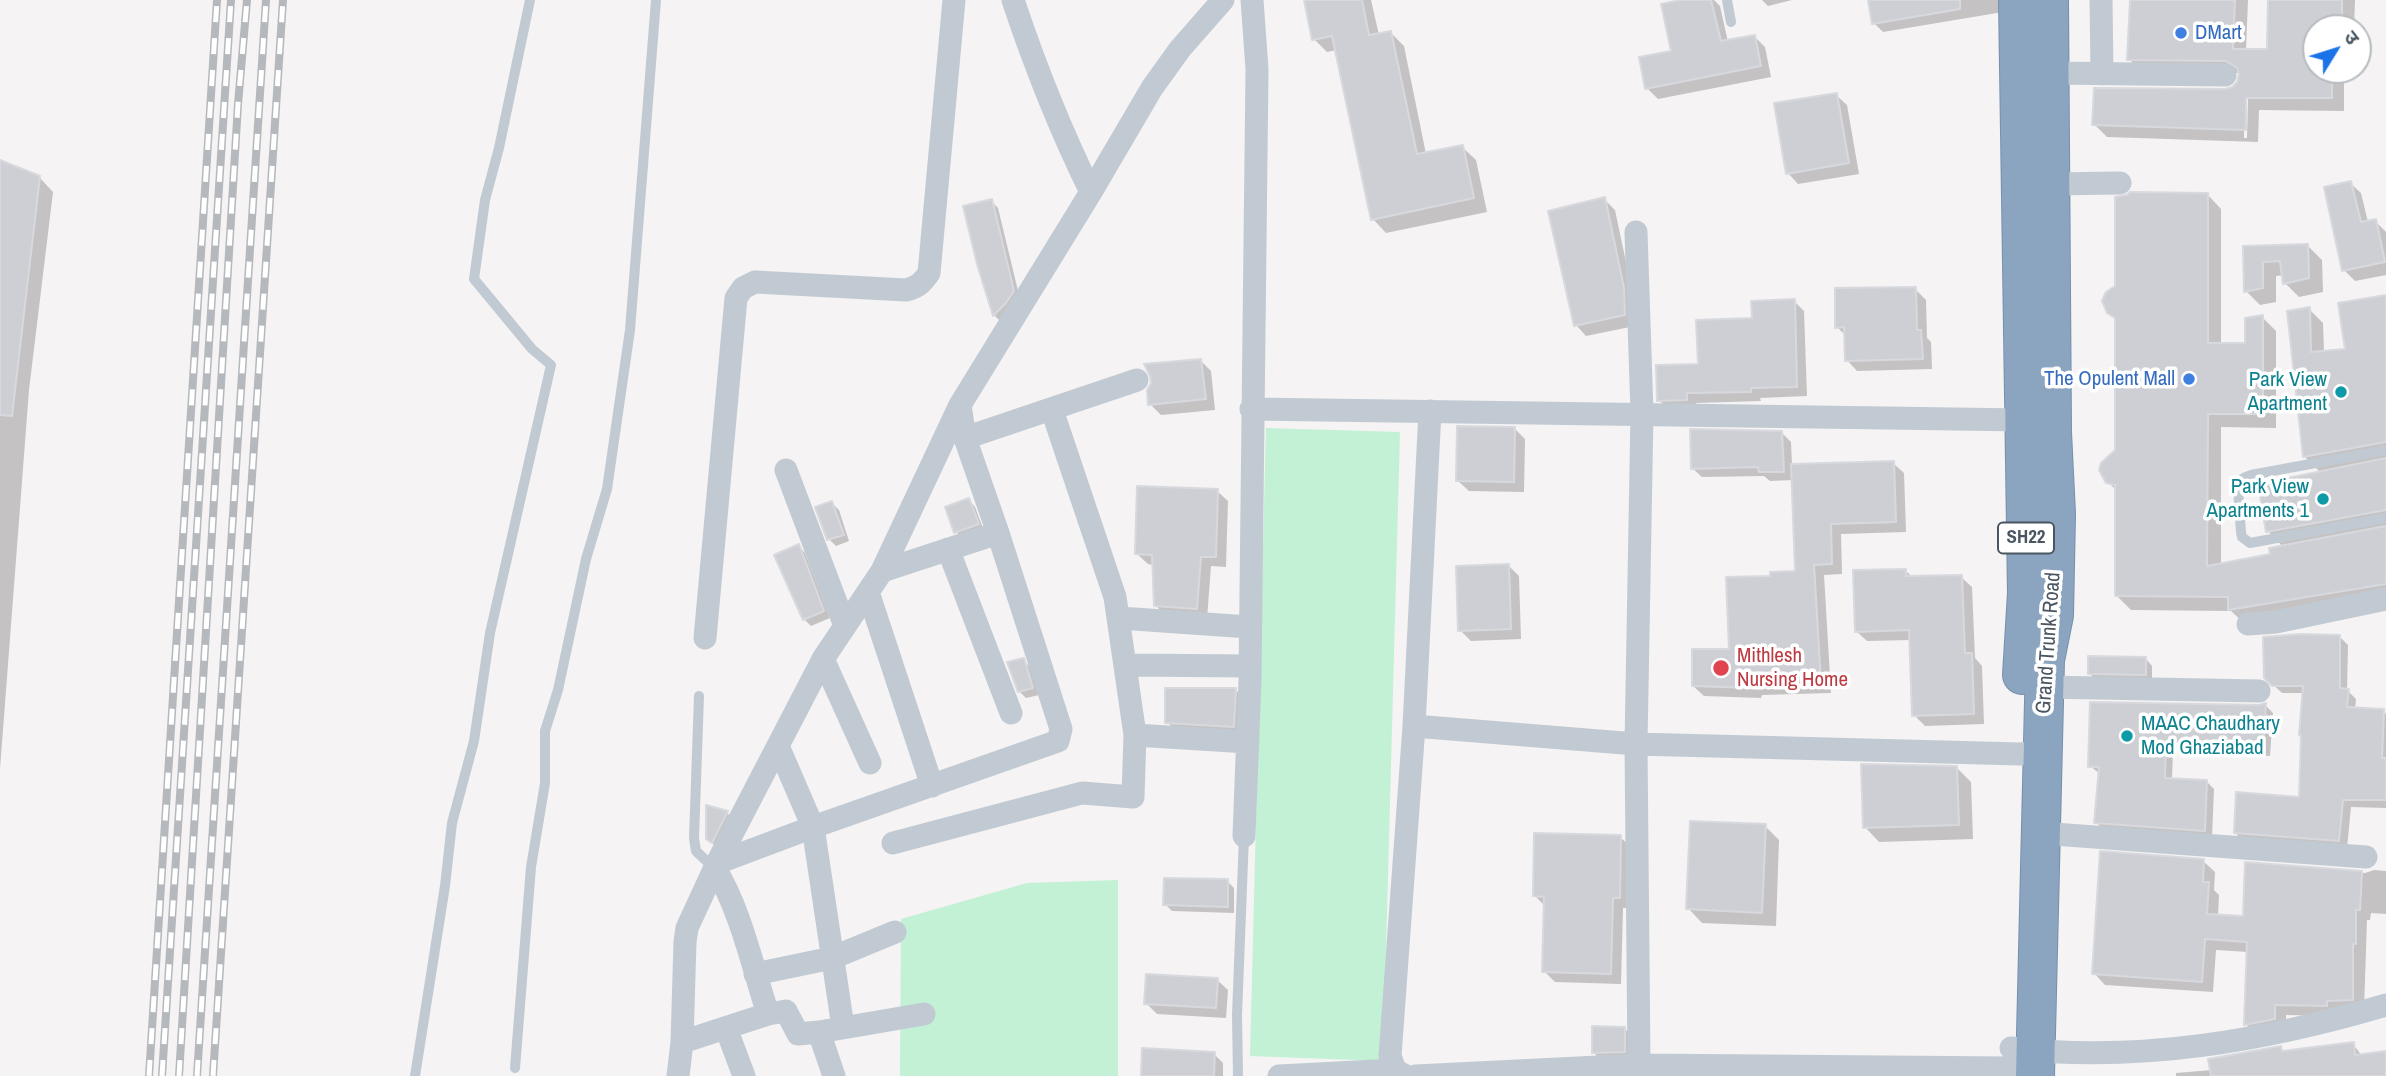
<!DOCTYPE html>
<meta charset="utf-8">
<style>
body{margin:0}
#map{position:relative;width:2386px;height:1076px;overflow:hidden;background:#f5f3f3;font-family:"Archivo Narrow","Noto Sans Devanagari",sans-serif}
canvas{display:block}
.north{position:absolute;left:2302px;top:14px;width:70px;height:70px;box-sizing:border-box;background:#fff;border:2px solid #b7bbc0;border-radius:50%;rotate:52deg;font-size:19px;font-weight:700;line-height:28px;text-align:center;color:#4a5661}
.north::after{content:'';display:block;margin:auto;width:24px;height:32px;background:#1a73e8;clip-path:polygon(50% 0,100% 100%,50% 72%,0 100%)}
</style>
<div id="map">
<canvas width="2386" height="1076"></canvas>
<div class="north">उ</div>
</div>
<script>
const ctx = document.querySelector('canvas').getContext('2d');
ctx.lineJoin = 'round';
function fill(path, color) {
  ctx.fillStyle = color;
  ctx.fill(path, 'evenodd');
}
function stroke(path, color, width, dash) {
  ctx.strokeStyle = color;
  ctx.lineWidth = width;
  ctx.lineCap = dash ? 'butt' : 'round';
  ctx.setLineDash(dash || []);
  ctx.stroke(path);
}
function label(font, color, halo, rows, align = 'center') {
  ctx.font = font + ' "Archivo Narrow",sans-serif';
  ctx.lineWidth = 7;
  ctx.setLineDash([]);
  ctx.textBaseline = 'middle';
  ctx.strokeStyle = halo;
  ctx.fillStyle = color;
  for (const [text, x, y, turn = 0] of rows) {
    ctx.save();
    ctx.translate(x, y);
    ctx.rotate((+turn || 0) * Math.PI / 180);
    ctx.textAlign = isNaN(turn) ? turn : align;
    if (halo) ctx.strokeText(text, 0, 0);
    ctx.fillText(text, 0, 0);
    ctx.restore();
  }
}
const green = new Path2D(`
 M1266,428L1400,432L1383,1061L1250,1056Z
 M1118,880V1076H900L901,919L1027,883Z`);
const shadow = new Path2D(`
 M1306,0H1371L1379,35L1390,32L1404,46L1426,154L1462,147L1476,160L1487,212L1386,233L1373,219L1337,50L1327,52L1314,39Z
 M1688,0H1714L1720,6L1728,42L1754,36L1765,47L1771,77L1658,99L1647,88L1673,52Z
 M1762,0H1792L1768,6Z
 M1870,0H2001L2003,12L1883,32L1874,23Z
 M2132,0H2248L2246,50H2269L2270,0H2355L2354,28H2316V70H2344V111L2259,110L2258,142L2107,137L2094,124L2234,88L2241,76L2240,73L2142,72L2129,59ZM2244,99H2248L2247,138H2244Z
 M1836,95L1847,105L1859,174L1798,184L1788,173Z
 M0,162L39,177L53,192L29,390L0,769Z
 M2350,183L2361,193L2368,222L2375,221L2386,232V275L2355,281L2344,270Z
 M2207,194L2221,209V345H2247L2262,317L2276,331V428L2221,427V565L2272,555L2283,547L2268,531L2321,473L2305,457L2309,309L2323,323L2324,352L2347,351L2386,296V600L2244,623L2231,611L2131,610L2117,596V491L2107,481L2117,450V320L2108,312L2117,287Z
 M1604,199L1615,210L1634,300L1635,326L1586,336L1576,325Z
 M991,201L998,208L1020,299L1001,322L994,315L978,264Z
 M2308,246L2322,260L2323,292L2299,297L2285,283L2284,275L2276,276V302L2260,305L2246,291L2244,247Z
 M1915,289L1926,300L1927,338L1931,342L1932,369L1857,371L1847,360L1846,336L1837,327Z
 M1794,301L1804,311L1807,396L1760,398L1761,401L1696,403V409L1669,410L1659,400L1754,320Z
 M1200,360L1211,371L1215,410L1161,415L1150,404L1152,384Z
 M1514,428L1525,439L1524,492L1469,491L1458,481Z
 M1782,433L1791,442L1792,465L1893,463L1904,473L1906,532L1841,534L1842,574L1824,575L1831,693L1762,695L1761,698L1704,696L1693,686L1730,651L1772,577L1797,573L1793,480L1770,481L1764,476L1702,477L1692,468Z
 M1217,491L1228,501L1226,567L1211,566L1207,619L1167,616L1156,606L1154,565L1148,564L1137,554Z
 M969,500L975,507L984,531L963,538L956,532Z
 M832,503L839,510L849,541L836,546L829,539Z
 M799,546L805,553L830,618L811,626L804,619Z
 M1508,565L1519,576L1521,639L1471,641L1460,630Z
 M1905,570L1913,578L1961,577L1972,587L1975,658L1982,666L1984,724L1925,726L1914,715L1911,640L1867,641L1856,631Z
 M2340,637L2348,645L2347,690L2356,699L2355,709L2383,711L2386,714V808L2351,807L2347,848L2244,841L2235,833L2301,799L2304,693H2282L2265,677Z
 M2146,659L2152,666V681L2096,680L2089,673Z
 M1023,660L1030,667L1039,695L1026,698L1019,691Z
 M1235,689L1246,700L1244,737L1178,733L1167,722Z
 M2265,705L2273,713L2270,756L2173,750L2172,780L2206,781L2214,789L2212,838L2104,830L2096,822L2100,774L2090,766Z
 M1957,768L1971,782L1973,839L1879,842L1865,827Z
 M708,807L727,813L734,819L715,846L708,839Z
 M1765,826L1779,840L1776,926L1702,923L1688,908Z
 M1620,837L1631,847L1630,908H1623L1621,984L1555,982L1544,971L1546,907L1535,896Z
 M2203,861L2215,872L2214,890L2219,895L2218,916L2244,918L2247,864L2365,873L2374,870L2386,871V914L2371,913L2370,920H2367L2364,1010L2338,1016L2286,1015V1030L2257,1035L2246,1024L2248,952L2216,950L2213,992L2105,985L2094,973Z
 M1227,881L1234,888V913L1172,911L1165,904Z
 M1217,980L1228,990L1226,1018L1157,1014L1146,1003Z
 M1624,1028L1631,1035V1058L1600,1059L1594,1053Z
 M2353,1044L2362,1056L2386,1053V1076H2176V1073L2212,1070L2280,1048L2285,1052Z
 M1214,1054L1223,1063V1076H1143Z`);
const building = new Path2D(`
 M1304,0H1362L1369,35L1391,31L1417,154L1463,145L1474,198L1371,220L1332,36L1312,40Z
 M1680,0H1711L1721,41L1755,35L1761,66L1645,89L1639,57L1671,51L1661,4Z
 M1868,0H1960V9L1872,24Z
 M2130,0H2235L2233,49H2267L2268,0H2342V28H2316V70H2332V98H2246V130L2092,125L2094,88L2225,89L2232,87L2237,82L2239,74L2237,68L2226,61L2127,60Z
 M1837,93L1849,163L1786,174L1774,103Z
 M0,160L40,176L12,416L0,415Z
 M2351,181L2361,222L2376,219L2385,262L2342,271L2324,187Z
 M2130,192L2208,193V343H2245V318L2263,315V414H2208L2207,566L2270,554L2269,548L2386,526V584L2228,610V597L2115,596V485L2106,483L2099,470L2101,463L2115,450V318L2107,313L2102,301L2106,292L2115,286V197L2127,195Z
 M1605,197L1624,288L1625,315L1574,326L1548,211Z
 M992,199L1014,291L1006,303L993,316L977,264L963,206Z
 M2308,244L2309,278L2283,284L2280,261L2263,262V288L2244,292L2243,246Z
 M1916,287L1917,330H1921L1923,359L1845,361L1844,327L1835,328V288Z
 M2386,295V442L2303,457L2287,311L2310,307L2311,352L2345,349L2338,303Z
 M1795,299L1797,387L1751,388V392L1687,393V400L1657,401L1656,365L1698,364L1696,320L1752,318L1751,301Z
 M1201,359L1206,399L1148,405L1147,390L1151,383L1150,376L1144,364Z
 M1457,426L1515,427L1514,482L1456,481Z
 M1690,429L1782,431L1784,472H1759L1758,467L1691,469Z
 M2386,458V510L2266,532L2258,484Z
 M1894,461L1896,522L1831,524L1832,564L1814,565L1821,683L1751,685V688L1692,686V649H1729L1726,577L1770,576V572L1795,571L1791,464Z
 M1137,486L1218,489L1216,557H1201L1197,609L1154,606L1152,555L1135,554Z
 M969,498L979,524L954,533L945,507Z
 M832,501L844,535L827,540L815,507Z
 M799,544L824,611L803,620L774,555Z
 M1509,564L1511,629L1458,631L1456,566Z
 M1906,569V576L1962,575L1965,653H1972L1974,714L1912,716L1909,630L1855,632L1853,570Z
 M2301,634L2340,635V688L2349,689L2347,707L2384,709L2382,758H2386V800H2343L2339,841L2234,833L2236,792L2299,797L2301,736L2299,735L2303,686H2272L2264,678L2263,637Z
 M2088,656L2146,657V675L2088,674Z
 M1024,658L1033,688L1018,692L1007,662Z
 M1165,688H1236L1234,727L1165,723Z
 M2090,702L2259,705L2266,703L2263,749L2166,743L2165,778L2207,780L2205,831L2094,823L2099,767H2088Z
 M1861,764L1957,766L1959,825L1863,828Z
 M706,805L728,811L712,843L706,839Z
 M1690,821L1766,824L1762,913L1686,909Z
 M1534,833L1621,835L1620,898H1613L1611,974L1542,972L1544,897L1533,896Z
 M2100,851L2204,859L2203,882H2209L2207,914L2243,916L2245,862L2362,871L2360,910H2356V944H2353V1000L2327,1001V1006L2275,1005V1019L2244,1025L2247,942L2205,939L2202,982L2092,974Z
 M1164,878L1228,879V907L1163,905Z
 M1146,974L1218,978L1216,1008L1144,1004Z
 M1592,1026L1625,1027V1052L1592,1053Z
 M2354,1042L2355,1055L2386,1051V1076H2211L2208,1059L2281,1046L2282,1051Z
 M1142,1048L1215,1052L1214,1076H1141Z`);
const lane = new Path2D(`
 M1727,0L1731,22
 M2386,450L2251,475C2242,478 2239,480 2238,489L2241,532L2242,537L2250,543L2386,518
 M699,696L694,838L696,851L715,869
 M515,1068L531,867L545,783V731L558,690L586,559L607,489L630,330L656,0
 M415,1076L445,886L452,823L474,741L490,633L551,365L532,349L474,279L485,200L499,148L530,0
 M1238,1076L1237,1015L1244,836`);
const street = new Path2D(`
 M1013,0C1035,66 1060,129 1091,192
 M2101,0L2102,74
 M2049,73L2225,75
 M2050,184L2120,183
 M1636,232L1642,413L1636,744L1639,1065
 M1251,409L2025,420L2035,424
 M965,438L1137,380
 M786,470L845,626
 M948,549L1011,713
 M882,571L998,533
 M868,592L932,786
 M1120,618L1249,627
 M2248,624L2276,622L2386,599
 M705,638L736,298L743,288L755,282L906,290C918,287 922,283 929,273L954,0
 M823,659L870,763
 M1126,665L1249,666
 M2044,687L2259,691
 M1414,726L1636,744L2020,754L2043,752
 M1135,735L1248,742
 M778,746L813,827L843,1027
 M2040,833L2366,857
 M1244,836L1250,680L1257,69L1252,0
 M893,843L1082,793L1133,797L1135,735L1115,597L1052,410
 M717,863L813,827L1058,741L1061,729L998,533L965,438L960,405
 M715,869C739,905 754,971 768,1014
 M755,974L832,958L895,932
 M726,1028L744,1076
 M819,1032L834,1076
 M682,1042L768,1014L786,1011L798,1034L819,1032L924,1014
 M2011,1048C2138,1063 2264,1041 2386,1005
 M678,1076L682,1042L685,942L687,928L717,863L823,659L882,571L960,405L1091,192L1152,88L1180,49L1223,0
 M1279,1076L1395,1070
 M1406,1076L1395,1070L1390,1056L1414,726L1430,411
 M1416,1076L1639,1065L2010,1068`);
const highway = new Path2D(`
 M2018,0L2027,593L2022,675
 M2035,1076L2045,660L2054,615L2056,514L2052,432L2049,0`);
const rail = new Path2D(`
 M149,1076L217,0
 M162,1076L231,0
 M179,1076L238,104L247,0
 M197,1076L266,0
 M213,1076L283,0`);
const markers = [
 [2181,33,7,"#3f7fe0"],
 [2189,379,7,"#3f7fe0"],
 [2341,392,7,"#0f9aa8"],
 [2323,499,7,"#0f9aa8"],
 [1721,668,9,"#e0444e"],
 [2127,736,7,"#0f9aa8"]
];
const shields = [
 [2026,538,56]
];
const shieldNames = [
 ["SH22",2026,538]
];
const shopNames = [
 ["DMart",2195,33],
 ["The Opulent Mall",2175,379,"right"]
];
const cultureNames = [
 ["Park View",2327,380],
 ["Apartment",2327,404],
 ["Park View",2309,487],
 ["Apartments 1",2309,511],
 ["MAAC Chaudhary",2141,724,"left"],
 ["Mod Ghaziabad",2141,748,"left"]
];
const streetNames = [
 ["Grand Trunk Road",2049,643,-86]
];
const healthNames = [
 ["Mithlesh",1737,656],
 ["Nursing Home",1737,680]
];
fill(green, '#c3f1d5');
fill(shadow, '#0003');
fill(building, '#cdcfd5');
stroke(building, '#d7d9de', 2);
stroke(highway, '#7690ad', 40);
stroke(lane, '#c1cad2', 10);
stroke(street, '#c1cad2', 23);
stroke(highway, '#8ba5c1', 38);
stroke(rail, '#b5b8bd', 8);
stroke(rail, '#fff', 5, [16]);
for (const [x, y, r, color] of markers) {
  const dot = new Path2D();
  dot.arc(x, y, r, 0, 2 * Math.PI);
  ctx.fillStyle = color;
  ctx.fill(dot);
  stroke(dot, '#fff', 2.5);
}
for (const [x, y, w] of shields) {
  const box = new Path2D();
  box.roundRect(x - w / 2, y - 15.5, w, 31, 5);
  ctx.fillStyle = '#fff';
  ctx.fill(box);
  stroke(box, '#4a5661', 2);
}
label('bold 19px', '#4a5661', null, shieldNames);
label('21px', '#366cbe', '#fff', shopNames, 'left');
label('21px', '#0d838f', '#fff', cultureNames, 'right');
label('21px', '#4a5661', '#fff', streetNames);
label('21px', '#be3a42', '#fff', healthNames, 'left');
</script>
